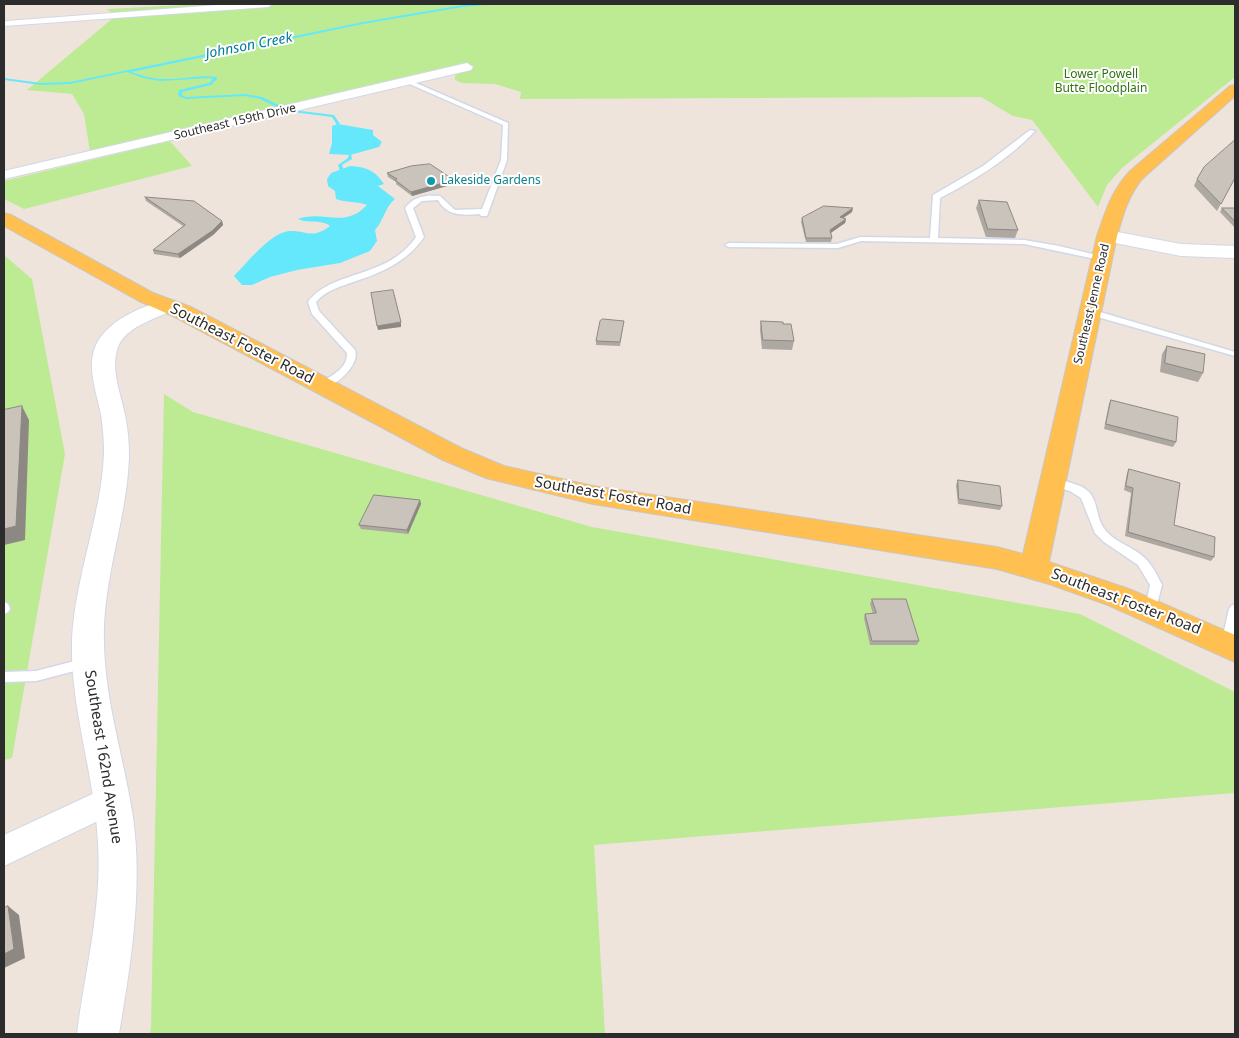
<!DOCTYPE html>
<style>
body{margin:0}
#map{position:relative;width:1239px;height:1038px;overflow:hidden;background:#efe4dc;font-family:"Noto Sans",sans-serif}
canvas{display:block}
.frame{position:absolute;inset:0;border:5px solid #2c2c2c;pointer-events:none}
</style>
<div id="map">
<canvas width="1239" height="1038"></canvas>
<div class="frame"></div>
</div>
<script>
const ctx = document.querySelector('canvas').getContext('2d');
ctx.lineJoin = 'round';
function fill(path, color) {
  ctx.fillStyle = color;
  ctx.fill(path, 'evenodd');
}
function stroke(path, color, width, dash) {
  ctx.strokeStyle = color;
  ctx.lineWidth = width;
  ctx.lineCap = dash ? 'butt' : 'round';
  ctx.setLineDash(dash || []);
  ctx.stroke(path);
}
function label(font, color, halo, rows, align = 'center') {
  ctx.font = font + ' "Noto Sans",sans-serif';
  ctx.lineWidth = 4;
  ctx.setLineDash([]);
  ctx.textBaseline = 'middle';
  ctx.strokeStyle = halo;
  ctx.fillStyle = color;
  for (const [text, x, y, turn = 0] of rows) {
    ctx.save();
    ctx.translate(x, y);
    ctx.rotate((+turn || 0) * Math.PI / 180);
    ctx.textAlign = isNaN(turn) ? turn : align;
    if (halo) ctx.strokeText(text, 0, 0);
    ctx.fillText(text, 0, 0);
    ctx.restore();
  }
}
const green = new Path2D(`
 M202,4H1235V77L1122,168L1107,185L1098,207L1032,120L1013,116L981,97L520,99L521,92L495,84L462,83L455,80V76L462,71L90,152L84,114L72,94L27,90L113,18L116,14L107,10L108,9Z
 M170,141L192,166L24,209L4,199V181Z
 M4,255L32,279L65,454L12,758L4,760Z
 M164,394L193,412L592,527L1080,614L1235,692V793L594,845L605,1034H150L151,1026Z`);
const water = new Path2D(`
 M338,124L373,130V135L382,142L379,147L350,155L329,154L332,143V126Z
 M350,166C366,167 375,170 384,184L378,186L395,199C385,207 384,220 375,230L377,241L370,251L340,263L297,270L270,277L252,285H242L234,276C247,263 270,233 289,231C307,230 311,240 330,226C322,219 308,224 298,219C326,210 344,229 367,205C358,201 346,203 336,199L335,191L328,186L327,179L331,173Z`);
const stream = new Path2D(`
 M484,4H496L463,7L363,24L131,72C141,75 151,79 162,79C181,80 198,74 217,77V79L211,85L182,92V95L186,97L245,94L262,97L283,107L293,110L334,115L340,124L338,125H337L332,117L293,112L281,109L260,99L245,96L186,99L178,96L179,90L209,83L213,79L209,78L160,81L143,78L127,72L70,84L41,85L4,80V78L41,83L70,82L363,22L463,5Z
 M643,4H691L689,5H644Z
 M349,154H351L352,159L342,165L344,170L340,171L338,165L348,158Z`);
const lane = new Path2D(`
 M405,80H409L508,123L507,160L487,216H481L480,214C463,215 448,217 438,200L422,201L413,208L424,237C407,262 381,273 353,282C340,287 326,290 316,302L319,311L355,350C361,365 332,391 319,388L317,386L319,384C330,376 348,369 347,353L312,314L308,302C331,270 388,279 416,237L405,208C414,196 426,195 440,196L455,210L482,209L501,160L503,125L405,82Z
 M1030,130L1035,131C1009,159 973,181 940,198L938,238L1024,240L1059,246L1105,257V261L1024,244L861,241L838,248L729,247L725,245L729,243L837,244L860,237L930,238L933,195L983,166Z
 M1090,309L1235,352V356L1087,314V310Z
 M1053,478C1065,482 1080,483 1089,492C1098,502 1096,516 1103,527C1111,540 1128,545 1140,554C1151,562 1156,573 1162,585L1155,612H1147L1145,609L1150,585L1138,565L1104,542L1095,533L1081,498L1070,491L1049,485L1048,482L1049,479Z
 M4,602L8,604L10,609L8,612L4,614Z
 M1235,604V636L1232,648L1227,649L1222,648L1221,644L1229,609L1231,606Z
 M86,658L91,659L93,663L91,667L86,668L36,681L4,682V672L36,671Z`);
const street = new Path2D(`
 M230,4H273L268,7L4,26V22L7,21Z
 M467,63L473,67L471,70L4,179V171Z
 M112,785L123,789L127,799L123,809L4,866V835Z`);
const secondary = new Path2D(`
 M1107,230L1181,244L1235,246V258L1181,256L1100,240L1097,236L1100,232Z
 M167,300L174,302L178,306L174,310C157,318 125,327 118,347C110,369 121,394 125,415C128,429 129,443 129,457C127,520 102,580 104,643C105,702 124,758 133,817C143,889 131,963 119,1034H77C85,970 102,908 98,843C95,775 70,709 72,640C75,577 101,517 104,454C104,441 103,428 101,415C97,393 86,367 96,345C108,320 142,306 167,300Z`);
const primary = new Path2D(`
 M1235,85V96L1142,179C1128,196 1123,215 1117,236L1049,562L1129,589L1235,635V662L1108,605L1049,584L997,569L593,504L486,478L443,460L175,317L139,301L4,226V213L11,215L153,293L191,307L461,448L504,466L593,486L997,547L1023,554L1097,236C1106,210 1111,192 1130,171L1230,86Z`);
const wall = new Path2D(`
 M1235,140V178L1217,211L1194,186L1197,179Z
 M387,173L454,184L412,196L396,184V182L388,177Z
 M145,197L222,221L223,225L213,235L180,258L154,254L153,250L183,226L146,201Z
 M979,200L1018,230L1015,238L986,237L976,208Z
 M1222,208H1235V228L1220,212Z
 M852,212L843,218L846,219L845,223L831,233L832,238L831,242H806L801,222L802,218Z
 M624,321L620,346L596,345V341Z
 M761,321L783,324L794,341L792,350L762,349L760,330Z
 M1167,346L1203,373L1198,382L1160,372L1162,354Z
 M1111,400L1176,442L1173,447L1104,429L1109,404Z
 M1129,469L1174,525L1214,557L1211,561L1125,536L1131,493L1124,490L1127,473Z
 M958,480L1002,506L1000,510L958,504L956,485Z
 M420,500L421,504L408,534L361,529L359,525Z
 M872,599L919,641L917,645H870L864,618L865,614H873L870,604Z`);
const shadedWall = new Path2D(`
 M454,180V184L412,196L411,192Z
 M853,208L852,212L839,221L840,217Z
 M846,219L845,223L829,234L830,230Z
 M222,221L223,225L213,235L180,258L178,254Z
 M401,322V327L378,330L377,326Z
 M22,406L29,420L25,540L4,545V529Z
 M420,500L421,504L408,534L407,530Z
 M8,906L19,915L25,958L4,968V954Z`);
const building = new Path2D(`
 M1235,140V178L1221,204L1197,179L1204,167Z
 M430,164L454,180L411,192L395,180L397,179L387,173L411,166Z
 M145,197L194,201L222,221L212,231L178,254L153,250L185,225Z
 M979,200L1007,202L1018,230L988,229Z
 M824,206L853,208L840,217L846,219L830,230L832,238H806L802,218Z
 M1222,208H1235V221Z
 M393,290L401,322L377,326L371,293Z
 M603,319L624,321L620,342L596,341L600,321Z
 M761,321L783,322V324H791L794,341L763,340Z
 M1167,346L1205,354L1203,373L1165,363Z
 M1111,400L1178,417L1176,442L1106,424Z
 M22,406L16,526L4,529V410Z
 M1129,469L1180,483L1174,525L1215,537L1214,557L1128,532L1133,488L1126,486Z
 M958,480L1000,486L1002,506L959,499Z
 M374,495L420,500L407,530L359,525Z
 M872,599H906L919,641H872L865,614L876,613Z
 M8,906L14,949L4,954V908Z`);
const markers = [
 [431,181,5,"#0f9aa8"]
];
const farParknames = [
 ["Lower Powell",1101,75],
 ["Butte Floodplain",1101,89]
];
const farStreetnames = [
 ["Southeast 159th Drive",235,122,-13],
 ["Southeast Jenne Road",1092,304,-77]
];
const farCulturenames = [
 ["Lakeside Gardens",441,181]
];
const farWaternames = [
 ["Johnson Creek",249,46,-11]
];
const streetNames = [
 ["Southeast Foster Road",242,344,27],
 ["Southeast Foster Road",613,496,10],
 ["Southeast Foster Road",1126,602,21],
 ["Southeast 162nd Avenue",103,757,81]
];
fill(green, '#bdeb93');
fill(water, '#65e8fb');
fill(stream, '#65e8fb');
stroke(lane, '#d1d8e6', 3);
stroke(street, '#d1d8e6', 2);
stroke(secondary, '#d1d8e6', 2);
stroke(primary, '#c8c8c8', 2);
fill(lane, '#fff');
fill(street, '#fff');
fill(secondary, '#fff');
fill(primary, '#ffbf51');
fill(wall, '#ada8a1');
fill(shadedWall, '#8d8883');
fill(building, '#c9c3bb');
stroke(building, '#8d8883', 1);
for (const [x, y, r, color] of markers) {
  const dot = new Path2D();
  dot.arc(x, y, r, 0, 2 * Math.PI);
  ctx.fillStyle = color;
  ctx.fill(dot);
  stroke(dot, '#fff', 2);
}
label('12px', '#337212', '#fff', farParknames);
label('12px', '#2c2c2c', '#fff', farStreetnames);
label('12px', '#0d838f', '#fff', farCulturenames, 'left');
label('italic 14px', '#027c9c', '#fff', farWaternames);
label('15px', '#2c2c2c', '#fff', streetNames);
</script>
